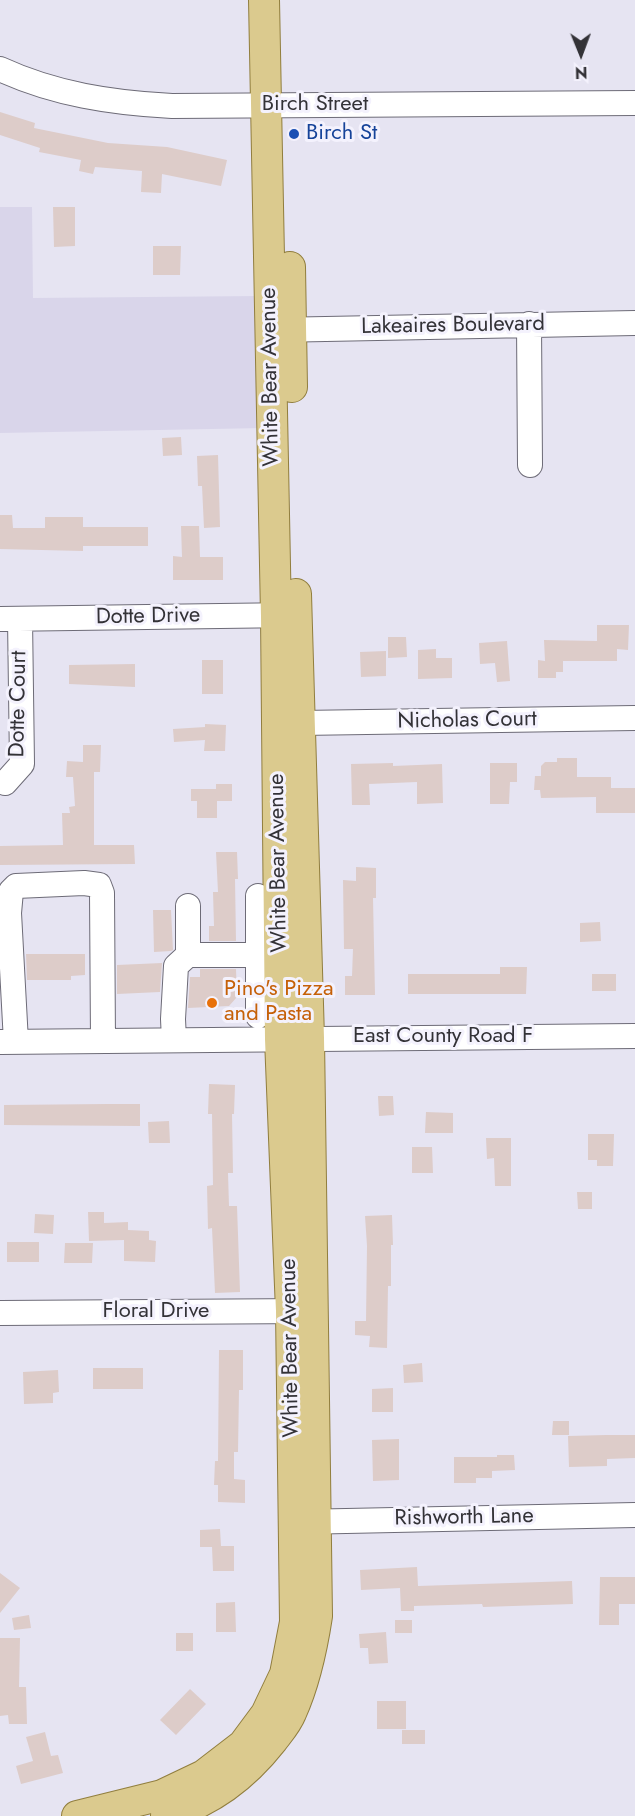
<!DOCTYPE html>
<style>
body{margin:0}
#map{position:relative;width:635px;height:1816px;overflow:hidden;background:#e6e4f2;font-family:Jost,sans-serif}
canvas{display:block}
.north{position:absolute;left:551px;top:24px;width:60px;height:60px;-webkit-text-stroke:4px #f4f2fd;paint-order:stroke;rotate:179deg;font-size:16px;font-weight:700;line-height:24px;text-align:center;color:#333237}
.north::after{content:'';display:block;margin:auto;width:21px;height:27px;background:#333237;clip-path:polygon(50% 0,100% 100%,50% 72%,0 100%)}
</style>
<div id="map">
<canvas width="635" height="1816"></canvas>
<div class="north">N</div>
</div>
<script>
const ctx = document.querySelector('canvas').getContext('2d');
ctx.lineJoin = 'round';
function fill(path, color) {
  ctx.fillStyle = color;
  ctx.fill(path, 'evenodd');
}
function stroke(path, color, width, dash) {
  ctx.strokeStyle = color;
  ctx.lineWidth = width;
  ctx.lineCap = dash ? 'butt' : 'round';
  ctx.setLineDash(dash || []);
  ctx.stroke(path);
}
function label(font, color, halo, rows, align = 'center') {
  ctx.font = font + ' Jost,sans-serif';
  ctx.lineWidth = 6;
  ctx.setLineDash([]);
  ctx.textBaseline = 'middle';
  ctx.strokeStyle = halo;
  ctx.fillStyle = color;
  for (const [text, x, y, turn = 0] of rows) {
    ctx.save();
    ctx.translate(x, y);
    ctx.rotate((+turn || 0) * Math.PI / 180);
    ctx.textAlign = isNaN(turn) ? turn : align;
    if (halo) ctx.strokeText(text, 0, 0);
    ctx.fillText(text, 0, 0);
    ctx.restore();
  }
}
const built = new Path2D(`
 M0,207H32L33,298L260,296L264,428L0,433Z`);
const building = new Path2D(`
 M0,112L35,123L34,128L108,143L167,147L227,160L221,186L162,174L161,193L141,192L142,171L95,167L93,174L79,171L81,160L39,152L40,148L0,135Z
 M53,207H75V246L54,247Z
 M153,246H181L180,275H153Z
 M181,437L182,455L163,456L162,438Z
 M218,455L220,527L204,528L202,486H198L197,456Z
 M0,515H12L13,528H45V517H83V527H148V546H83V551L0,549Z
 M181,526H199L200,557H223V580H173V556L182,557Z
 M597,625H629L628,650L617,649V661H563V672H556V678H538V660L545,661L544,640L597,641Z
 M388,637H406L407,657L388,658Z
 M507,641L510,681L497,682L495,663L480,664L479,643Z
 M436,649V658H452V678L418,679V650Z
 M386,651V676L361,677L360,652Z
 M202,660H223V694H202Z
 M135,664V687L69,684V665Z
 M205,724L226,725L225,751H204L205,740L174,742L173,729L205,727Z
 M83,745H101L100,772H94V845H134L135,864L0,865V846L63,845L62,813H70L69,807L75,806L73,777H66L67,761L83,762Z
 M557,758H577V777H611V788H635V813H596V797L541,798L540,790H534L535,776H541V766L545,762H557Z
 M393,763V766L442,764L443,803L417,804V782L369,784L370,805H352L351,764Z
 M490,763H517V782H510L509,804H490Z
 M216,784H232V801H217V818H197V801H191V789H216Z
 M216,852H237L238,879H235L236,941H209V926H214L213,892H218Z
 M356,867L376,868V898H373L375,995H345V976H352L353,949H344L343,880L356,881Z
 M153,910H171L173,950L171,951L154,952Z
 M600,922L601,941L580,942V923Z
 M26,954H85V975L71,976V980H27Z
 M162,963L160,992L117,994V965Z
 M500,967H527L526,994H408V974H500Z
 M200,969H236L237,997L229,1006L188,1008L190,977H200Z
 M592,974H616V991H592Z
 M209,1084L235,1085L234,1114H232L233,1173H228L229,1206H237L240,1292L215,1293L212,1228L208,1229L207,1186L213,1185L212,1114H208Z
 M378,1096H393L394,1115L379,1116Z
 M107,1104H140V1126L4,1125V1105Z
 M426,1112L453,1113V1133H425Z
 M169,1121L170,1143H149L148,1122Z
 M588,1134H614L613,1166H597V1160H588Z
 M486,1138H511V1186H495L494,1158L487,1159Z
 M412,1147H432L433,1173H412Z
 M577,1192H592V1209H578Z
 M88,1212H104V1223L128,1222V1230L149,1231V1240L156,1241L155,1262L124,1261V1240L89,1241Z
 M35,1214L54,1215L53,1234L34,1233Z
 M392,1215L393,1245H391V1286H388L387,1348L369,1347L370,1336L355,1335V1321H366L367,1246L365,1216Z
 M7,1242H39V1262H7Z
 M65,1243H93L92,1263H64Z
 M219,1350H243V1390H239L238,1452H234V1479L245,1480V1503L218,1502V1485H214L215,1461H218Z
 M422,1363L423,1382L404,1383L403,1365Z
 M93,1368H143V1389H93Z
 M58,1370L59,1392L53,1393V1403L24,1404L23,1372Z
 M393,1388V1412H372V1389Z
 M553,1421H569V1435H552Z
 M606,1435H635V1458L607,1459V1466L569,1467L568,1436Z
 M399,1439V1480L373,1481L372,1440Z
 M497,1455H514L515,1470L492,1471V1478H476V1483H454V1457H497Z
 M220,1529L221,1546H234V1571H213L212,1547H200V1530Z
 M417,1567L418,1586L572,1581L573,1604L483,1607L482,1604L414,1606V1611H401L400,1588L361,1590L360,1570Z
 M0,1573L20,1588L0,1613Z
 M600,1577H635V1604H619V1625H599Z
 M235,1602L236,1632H216V1603Z
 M29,1615L31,1628L14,1630L12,1618Z
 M395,1620H412V1633H395Z
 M386,1632L388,1663L369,1664L368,1648H360L359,1634Z
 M176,1633H193V1651H176Z
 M0,1638H20L19,1687H26L27,1724H9L8,1715L0,1716Z
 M190,1689L206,1704L176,1735L160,1720Z
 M377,1701H406V1729H377Z
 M402,1730H425V1744H402Z
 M45,1732L51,1756L58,1755L63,1773L21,1784L16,1766L33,1761L26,1737Z`);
const minor = new Path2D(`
 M0,69C54,94 112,103 172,106L635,103
 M529,324L530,465
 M274,330L635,323
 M0,619L294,615
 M300,723L635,718
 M5,783L22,764L20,619
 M258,896V1016
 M188,955H258
 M174,1040L173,1019L176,966L188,955V906
 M0,1042L635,1036
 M16,1042L9,913L11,891L16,886L84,883L99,885L102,893L103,1041
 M0,1313L309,1311
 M298,1522L635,1515`);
const major = new Path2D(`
 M290,267L292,387
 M77,1816L162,1795L204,1775L243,1745L266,1714L285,1674L295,1622L291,1311L280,1039L276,616L264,0
 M166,1816C211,1801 243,1778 273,1740C279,1732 287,1723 291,1713C305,1682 312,1649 317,1616L309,1038L296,594`);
const markers = [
 [294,134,6,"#1a4fb4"],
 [212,1003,6,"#e8710a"]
];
const streetNames = [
 ["Birch Street",315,105],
 ["Lakeaires Boulevard",453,326,-1],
 ["White Bear Avenue",271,377,-91],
 ["Dotte Drive",148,617,-1],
 ["Dotte Court",19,704,-89],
 ["Nicholas Court",467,721,-1],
 ["White Bear Avenue",279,863,-91],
 ["East County Road F",443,1037],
 ["Floral Drive",156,1312],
 ["White Bear Avenue",291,1348,-91],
 ["Rishworth Lane",464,1518,-1]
];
const transitNames = [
 ["Birch St",306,134]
];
const foodNames = [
 ["Pino's Pizza",224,990],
 ["and Pasta",224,1015]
];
fill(built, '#d9d5ea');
fill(building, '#ddccc9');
stroke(minor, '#6d6b77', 26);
stroke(major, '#917e3e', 32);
stroke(minor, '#fff', 24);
stroke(major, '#dbca8e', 30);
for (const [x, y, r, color] of markers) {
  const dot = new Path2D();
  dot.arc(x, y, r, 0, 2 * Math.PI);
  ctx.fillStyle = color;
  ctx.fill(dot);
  stroke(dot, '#f4f2fd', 2);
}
label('22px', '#333237', '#f4f2fd', streetNames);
label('22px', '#164399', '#f4f2fd', transitNames, 'left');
label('22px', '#c56008', '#f4f2fd', foodNames, 'left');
</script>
